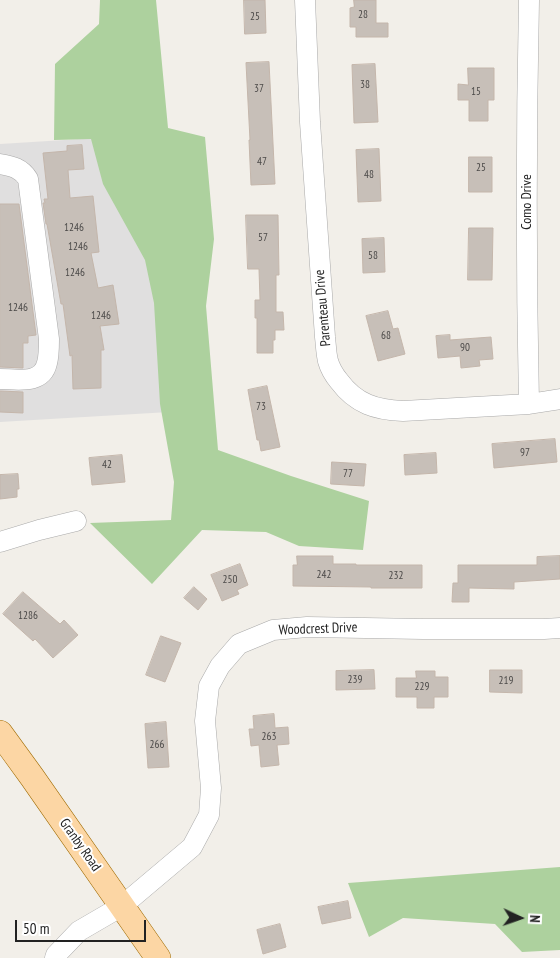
<!DOCTYPE html>
<style>
body{margin:0}
#map{position:relative;width:560px;height:958px;overflow:hidden;background:#f2efe9;font-family:"PT Sans Narrow",sans-serif}
canvas{display:block}
.north{position:absolute;left:495px;top:893px;width:50px;height:50px;-webkit-text-stroke:4px #fff;paint-order:stroke;rotate:93deg;font-size:14px;font-weight:700;line-height:20px;text-align:center;color:#222}
.north::after{content:'';display:block;margin:auto;width:18px;height:22px;background:#222;clip-path:polygon(50% 0,100% 100%,50% 72%,0 100%)}
.scale{position:absolute;left:15px;top:920px;width:131px;height:22px;box-sizing:border-box;border:2px solid #222;border-top:0;padding-left:6px;font-size:15px;line-height:18px;white-space:nowrap;color:#222;-webkit-text-stroke:4px #fff;paint-order:stroke}
</style>
<div id="map">
<canvas width="560" height="958"></canvas>
<div class="north">N</div>
<div class="scale">50 m</div>
</div>
<script>
const ctx = document.querySelector('canvas').getContext('2d');
ctx.lineJoin = 'round';
function fill(path, color) {
  ctx.fillStyle = color;
  ctx.fill(path, 'evenodd');
}
function stroke(path, color, width, dash) {
  ctx.strokeStyle = color;
  ctx.lineWidth = width;
  ctx.lineCap = dash ? 'butt' : 'round';
  ctx.setLineDash(dash || []);
  ctx.stroke(path);
}
function label(font, color, halo, rows, align = 'center') {
  ctx.font = font + ' "PT Sans Narrow",sans-serif';
  ctx.lineWidth = 4;
  ctx.setLineDash([]);
  ctx.textBaseline = 'middle';
  ctx.strokeStyle = halo;
  ctx.fillStyle = color;
  for (const [text, x, y, turn = 0] of rows) {
    ctx.save();
    ctx.translate(x, y);
    ctx.rotate((+turn || 0) * Math.PI / 180);
    ctx.textAlign = isNaN(turn) ? turn : align;
    if (halo) ctx.strokeText(text, 0, 0);
    ctx.fillText(text, 0, 0);
    ctx.restore();
  }
}
const residential = new Path2D(`
 M112,137L154,266L169,412L0,422V144Z`);
const forest = new Path2D(`
 M100,0H156L168,128L205,137L214,239L206,306L218,450L291,476L369,501L363,550L299,546L266,532L202,530L152,584L90,523L171,520L174,482L160,404L154,303L145,260L103,184L91,139L54,140L55,64L99,24Z
 M560,867V950L522,952L495,924L403,918L369,937L348,883Z`);
const building = new Path2D(`
 M244,0H265L266,33L245,34Z
 M354,0H376V23H388V37H356V27H350V8L354,7Z
 M269,62L275,184L251,185L249,140H250L246,63Z
 M375,64L378,122L354,123L352,65Z
 M468,68H494V100H488V121H469V100H458V84L468,85Z
 M82,145L84,169L68,170L70,198L93,196L99,252L91,253L98,288L113,285L119,324L100,326L104,350H101V388L73,389L72,355L70,356L63,304H61L47,224H46L43,203H45L44,199H48L43,153L67,151V146Z
 M379,149L381,201L358,202L356,150Z
 M469,157H492V192H469Z
 M0,204H19L36,335L28,336V343H23V368L0,367Z
 M246,215H278L279,275H276V312H283L284,330H275V340H273V353H257V318H255V300H260L259,269H248Z
 M469,228H493L492,280H468Z
 M384,238L385,272L363,273L362,239Z
 M388,311L393,329L398,328L405,354L378,361L366,316Z
 M450,335V340L491,337L493,359L479,360L480,366L461,368L460,356L438,358L436,336Z
 M267,386L280,447L261,451L259,440H257L248,390Z
 M0,391L23,392V413L0,412Z
 M555,439L557,462L494,468L492,444Z
 M436,453L437,473L405,475L404,455Z
 M122,455L125,482L92,485L89,458Z
 M332,462L366,464L364,486L331,484Z
 M18,474L19,489H17V497L0,499V475Z
 M297,556H333V564H356V565H422V588H371V587L293,586V565H297Z
 M560,556V579L514,582V589L469,588V602H452L453,583H458V565H537V557Z
 M240,564L248,585L237,590L239,594L222,601L211,575Z
 M194,587L207,599L198,610L184,598Z
 M23,592L60,624L64,620L78,635L53,658L35,639L33,641L3,614Z
 M161,636L181,643L165,682L146,675Z
 M374,670L375,689L336,690V671Z
 M490,670H522V693L490,692Z
 M416,671H435V677H448V697H434V708H417V697H396V678H416Z
 M274,714L275,728L288,727L289,744L277,745L279,765L261,767L259,745L251,746L249,729H254L253,716Z
 M166,722L169,767L148,768L145,724Z
 M348,901L351,918L322,924L318,907Z
 M280,924L286,947L263,954L257,930Z`);
const minor = new Path2D(`
 M305,0L310,122L325,337C326,345 326,353 328,361C330,368 334,375 339,381C356,404 376,410 403,411L529,404L560,399
 M0,164C12,166 21,168 28,179L49,339C49,347 49,356 47,363C42,385 17,379 0,379
 M529,404C526,269 526,135 529,0
 M0,542L39,530L76,521
 M55,958L56,955L79,931L122,906L192,847L209,815L211,788L205,721L209,686L220,666L239,644L273,630L307,627L423,629H544L560,628`);
const major = new Path2D(`
 M0,733L32,777L158,958`);
const numberNames = [
 ["28",363,15],
 ["25",255,17],
 ["38",365,85],
 ["37",259,89],
 ["15",476,92],
 ["47",262,162],
 ["25",481,168],
 ["48",369,175],
 ["1246",74,228],
 ["57",263,238],
 ["1246",78,247],
 ["58",373,256],
 ["1246",75,273],
 ["1246",18,308],
 ["1246",101,316],
 ["68",386,336],
 ["90",465,348],
 ["73",261,407],
 ["97",525,453],
 ["42",107,465],
 ["77",348,474],
 ["242",324,575],
 ["232",396,576],
 ["250",230,580],
 ["1286",28,616],
 ["239",355,680],
 ["219",506,681],
 ["229",422,687],
 ["263",269,737],
 ["266",157,745]
];
const streetNames = [
 ["Como Drive",527,202,-90],
 ["Parenteau Drive",323,308,-95],
 ["Woodcrest Drive",318,629,-2],
 ["Granby Road",80,845,55]
];
fill(residential, '#e0dfdf');
fill(forest, '#add19e');
fill(building, '#c7bfb8');
stroke(building, '#c4b6ab', 1);
stroke(minor, '#a9a9a9', 21);
stroke(major, '#a06b00', 26);
stroke(minor, '#fff', 20);
stroke(major, '#fcd6a4', 25);
label('11px', '#4b4948', null, numberNames);
label('14px', '#222', '#fff', streetNames);
</script>
